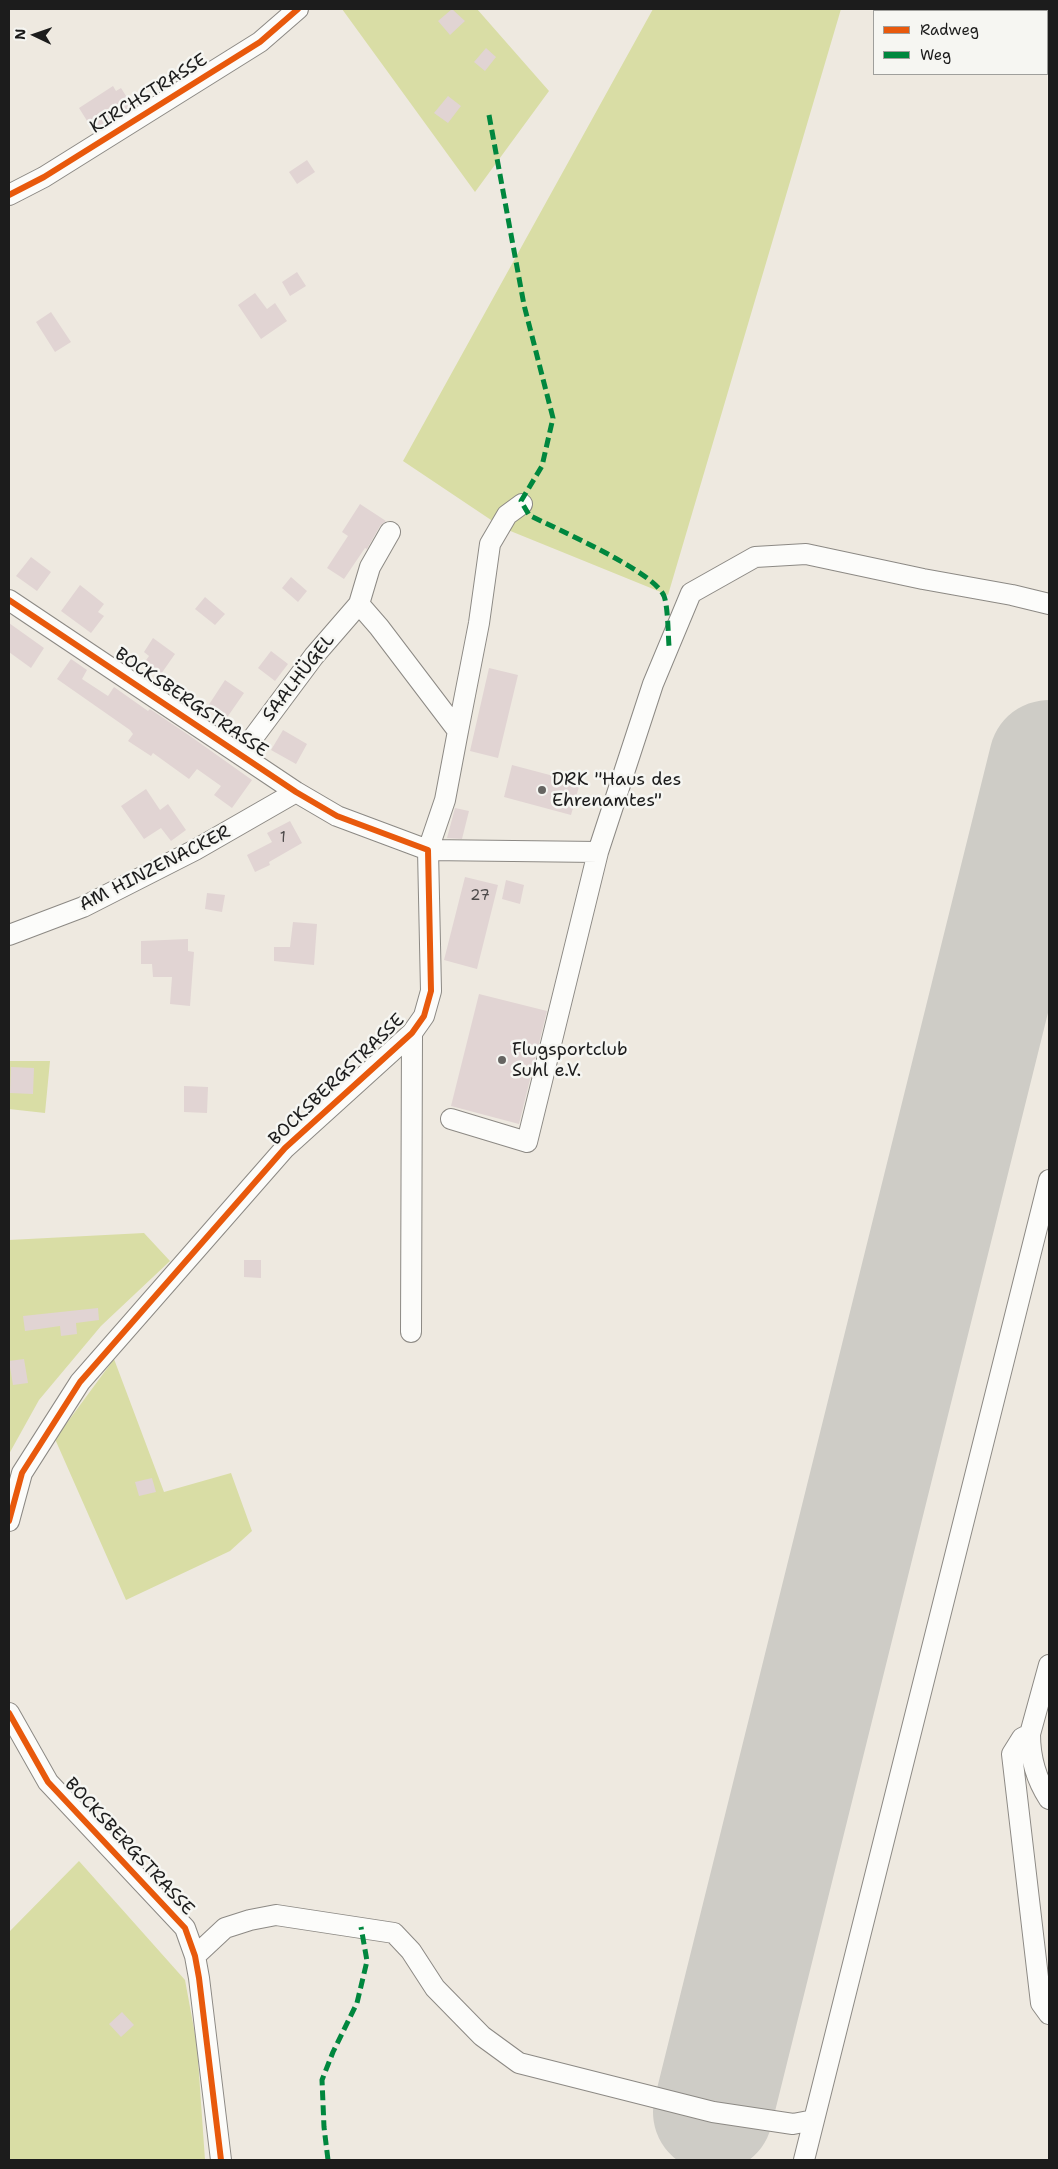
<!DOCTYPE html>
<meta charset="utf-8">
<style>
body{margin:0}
#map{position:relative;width:1058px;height:2169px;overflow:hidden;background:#eee9e0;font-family:"Shantell Sans",sans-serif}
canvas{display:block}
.frame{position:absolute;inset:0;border:10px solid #1c1c1c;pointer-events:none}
.legend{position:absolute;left:873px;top:10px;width:175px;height:65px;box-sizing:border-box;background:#f6f6f2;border:1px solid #9f9f9c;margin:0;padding:6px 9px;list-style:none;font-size:15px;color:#1c1c1c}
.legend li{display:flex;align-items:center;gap:10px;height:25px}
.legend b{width:25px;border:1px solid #9f9f9c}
.north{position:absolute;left:10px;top:10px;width:50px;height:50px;-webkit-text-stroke:4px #f6f6f2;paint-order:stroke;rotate:273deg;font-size:14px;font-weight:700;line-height:20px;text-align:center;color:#1c1c1c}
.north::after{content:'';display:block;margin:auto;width:18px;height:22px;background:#1c1c1c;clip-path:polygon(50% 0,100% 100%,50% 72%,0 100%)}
</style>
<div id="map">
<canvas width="1058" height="2169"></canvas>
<div class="frame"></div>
<ul class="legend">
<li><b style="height:6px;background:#e8590c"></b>Radweg</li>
<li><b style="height:6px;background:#00873e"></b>Weg</li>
</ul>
<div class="north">N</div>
</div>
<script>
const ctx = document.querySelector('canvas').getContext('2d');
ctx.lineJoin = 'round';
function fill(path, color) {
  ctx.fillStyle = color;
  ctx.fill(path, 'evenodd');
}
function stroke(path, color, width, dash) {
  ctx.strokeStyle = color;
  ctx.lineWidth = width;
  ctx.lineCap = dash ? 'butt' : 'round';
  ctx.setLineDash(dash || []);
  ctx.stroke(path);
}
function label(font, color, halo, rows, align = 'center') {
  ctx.font = font + ' "Shantell Sans",sans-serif';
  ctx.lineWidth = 5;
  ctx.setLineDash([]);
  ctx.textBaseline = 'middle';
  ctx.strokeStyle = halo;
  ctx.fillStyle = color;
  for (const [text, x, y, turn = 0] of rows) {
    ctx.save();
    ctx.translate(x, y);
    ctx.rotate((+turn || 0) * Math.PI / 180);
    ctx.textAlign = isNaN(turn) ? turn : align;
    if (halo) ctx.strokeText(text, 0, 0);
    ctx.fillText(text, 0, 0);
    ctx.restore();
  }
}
const green = new Path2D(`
 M342,9H477L549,91L475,192Z
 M653,9H841L668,595L503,528L403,461Z
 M9,1061H50L45,1113L9,1109Z
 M144,1233L170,1261L101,1326L39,1400L9,1454V1240Z
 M114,1359L164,1492L231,1473L252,1531L230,1551L126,1600L55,1439Z
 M79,1861L185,1980L197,2045L205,2160H9V1932Z`);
const runway = new Path2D(`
 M713,2112L1049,760`);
const building = new Path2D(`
 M452,9L465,21L450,35L438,21Z
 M486,48L496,57L485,71L474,62Z
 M113,86L116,91L121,88L133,107L94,132L79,108Z
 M448,96L461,106L448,123L434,113Z
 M307,160L315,172L297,184L289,172Z
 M297,272L306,286L290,296L282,282Z
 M255,293L267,309L275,303L287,321L261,339L238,305Z
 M51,312L71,342L55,352L36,322Z
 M360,504L386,521L380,526L367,549L365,548L344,579L327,568L348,536L342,532Z
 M31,557L51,572L37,591L16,576Z
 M291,577L307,591L298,602L282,588Z
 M80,585L104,604L98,612L104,616L91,633L61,611Z
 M205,597L225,614L215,625L195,609Z
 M9,623L44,648L31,668L9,652Z
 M153,638L175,654L161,674L144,663L149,656L144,652Z
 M271,651L288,664L275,681L258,668Z
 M71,659L87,670L82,679L108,696L114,687L148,711L150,709L190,736L252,780L232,808L214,795L221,786L197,769L189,779L153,753L151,756L128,741L133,734L130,730L57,679Z
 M489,668L518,675L498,758L470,751Z
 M225,680L244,693L226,719L208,706Z
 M283,730L307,744L296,764L271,750Z
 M512,765L580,783L571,815L504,797Z
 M146,789L160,810L168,804L186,830L171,841L161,828L144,839L121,806Z
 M455,808L469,811L462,839L447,838Z
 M290,821L302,843L269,862L270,865L255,872L247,855L272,842L267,833Z
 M465,877L498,885L477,969L444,960Z
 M506,880L524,885L520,904L502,899Z
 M207,893L225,895L222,912L205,909Z
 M293,922L317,924L314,965L274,961V947H290Z
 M188,939V951L194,952L190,1006L170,1004L172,977H153L152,964H141V941Z
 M479,994L547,1011L519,1124L451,1106Z
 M11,1067L34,1068L33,1094L10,1093Z
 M184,1086L208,1087L207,1113L184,1112Z
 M244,1260H261V1278L244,1277Z
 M98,1308L99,1320L76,1323L77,1334L61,1336L60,1326L25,1331L23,1316Z
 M24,1359L28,1383L13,1385L9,1361Z
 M152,1478L156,1492L139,1496L135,1482Z
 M122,2012L134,2025L121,2037L109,2024Z`);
const minor = new Path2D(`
 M9,195L44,177L260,42L298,9
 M390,532L370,567L359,604L379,627L458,731L445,800L428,850L598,852L527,1142L451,1119
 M9,600L296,792L337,816L428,850L431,991L424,1016L412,1033L285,1148L80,1382L22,1473L9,1521
 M458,731L479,623L490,544L507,515L522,504
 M241,754L314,656L359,604
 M598,852L653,684L691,593L755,557L806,554L923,579L1012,595L1049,604
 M9,935L83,907L195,850L296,792
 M411,1332L412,1033
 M1049,1665L1030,1734L1022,1738L1012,1754L1041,2003L1049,2014
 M9,1713L48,1782L185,1928L195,1956L199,1978L221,2160
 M1030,1734C1030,1757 1036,1779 1049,1799
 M195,1956L225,1928L250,1920L276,1915L394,1933L411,1951L435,1988L482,2036L519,2063L713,2112L793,2124L814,2120
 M804,2160L1049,1180`);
const quiet = new Path2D(`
 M489,115L524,305L553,418L542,466L521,501L529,515C556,529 654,571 664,596C668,607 668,633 669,646
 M328,2160L324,2127L322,2080L333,2052L357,2003L367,1961L361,1927`);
const cycleway = new Path2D(`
 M9,195L44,177L260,42L298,9
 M9,600L296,792L337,816L428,850L431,991L424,1016L412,1033L285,1148L80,1382L22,1473L9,1521
 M9,1713L48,1782L185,1928L195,1956L199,1978L221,2160`);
const markers = [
 [542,790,5,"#666461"],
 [502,1060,5,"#666461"]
];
const numberNames = [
 ["1",283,838],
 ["27",480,896]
];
const streetNames = [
 ["KIRCHSTRASSE",149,94,-32],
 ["SAALHÜGEL",299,678,-52],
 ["BOCKSBERGSTRASSE",191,703,34],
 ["AM HINZENACKER",155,869,-27],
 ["BOCKSBERGSTRASSE",337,1080,-44],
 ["BOCKSBERGSTRASSE",129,1847,47]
];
const poiNames = [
 ["DRK \"Haus des",552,780],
 ["Ehrenamtes\"",552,801],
 ["Flugsportclub",512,1050],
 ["Suhl e.V.",512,1071]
];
fill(green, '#d9dda5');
stroke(runway, '#ceccc6', 120);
fill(building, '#e1d4d3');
stroke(minor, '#8c8984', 22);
stroke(minor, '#fcfcfa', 20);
stroke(quiet, '#00873e', 5, [10, 5]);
stroke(cycleway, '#e8590c', 6);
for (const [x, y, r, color] of markers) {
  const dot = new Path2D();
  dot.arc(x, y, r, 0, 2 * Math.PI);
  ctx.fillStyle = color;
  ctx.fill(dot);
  stroke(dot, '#f6f6f2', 2);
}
label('15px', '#4d4a4a', null, numberNames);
label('18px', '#1c1c1c', '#f6f6f2', streetNames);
label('18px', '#1c1c1c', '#f6f6f2', poiNames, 'left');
</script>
